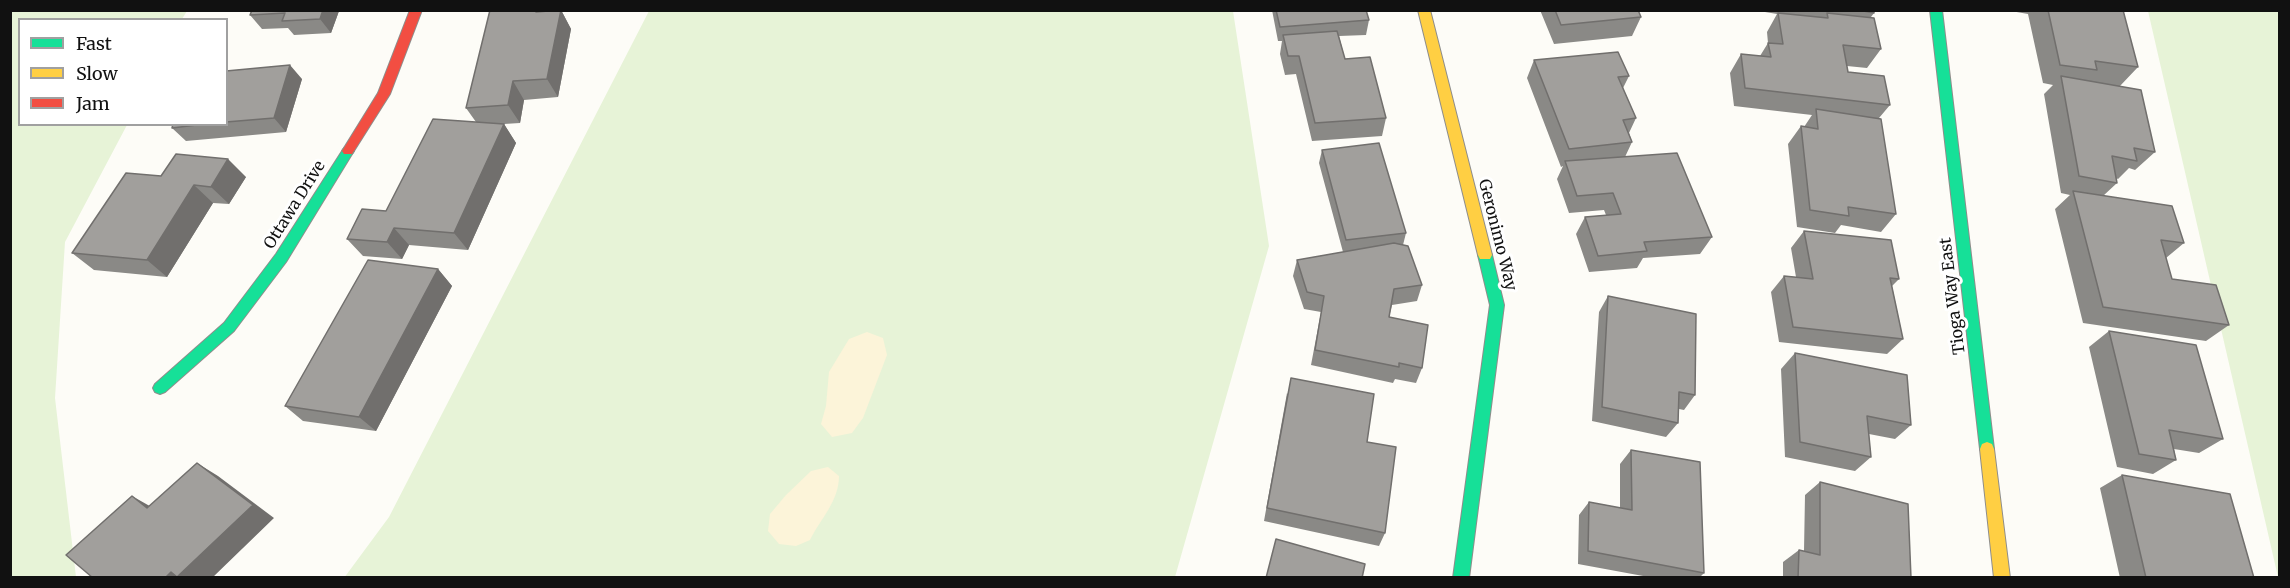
<!DOCTYPE html>
<style>
body{margin:0}
#map{position:relative;width:2290px;height:588px;overflow:hidden;background:#fdfcf7;font-family:Merriweather,serif}
canvas{display:block}
.frame{position:absolute;inset:0;border:12px solid #111;pointer-events:none}
.legend{position:absolute;left:18px;top:18px;width:210px;height:108px;box-sizing:border-box;background:#fff;border:2px solid #a0a0a0;margin:0;padding:8px 10px;list-style:none;font-size:18px;color:#111}
.legend li{display:flex;align-items:center;gap:12px;height:30px}
.legend b{width:30px;border:2px solid #a0a0a0}
</style>
<div id="map">
<canvas width="2290" height="588"></canvas>
<div class="frame"></div>
<ul class="legend">
<li><b style="height:8px;background:#16e098"></b>Fast</li>
<li><b style="height:8px;background:#ffcf43"></b>Slow</li>
<li><b style="height:8px;background:#f24e42"></b>Jam</li>
</ul>
</div>
<script>
const ctx = document.querySelector('canvas').getContext('2d');
ctx.lineJoin = 'round';
function fill(path, color) {
  ctx.fillStyle = color;
  ctx.fill(path, 'evenodd');
}
function stroke(path, color, width, dash) {
  ctx.strokeStyle = color;
  ctx.lineWidth = width;
  ctx.lineCap = dash ? 'butt' : 'round';
  ctx.setLineDash(dash || []);
  ctx.stroke(path);
}
function label(font, color, halo, rows, align = 'center') {
  ctx.font = font + ' Merriweather,serif';
  ctx.lineWidth = 6;
  ctx.setLineDash([]);
  ctx.textBaseline = 'middle';
  ctx.strokeStyle = halo;
  ctx.fillStyle = color;
  for (const [text, x, y, turn = 0] of rows) {
    ctx.save();
    ctx.translate(x, y);
    ctx.rotate((+turn || 0) * Math.PI / 180);
    ctx.textAlign = isNaN(turn) ? turn : align;
    if (halo) ctx.strokeText(text, 0, 0);
    ctx.fillText(text, 0, 0);
    ctx.restore();
  }
}
const green = new Path2D(`
 M10,11H187L182,19L20,20V124L127,125L65,242L55,398L76,577H11Z
 M649,11H1233L1269,246L1175,577L344,578L389,517Z
 M2148,11H2279V577H2278Z`);
const sand = new Path2D(`
 M867,332L883,338L887,355L863,418L852,433L832,437L821,424L826,406L829,372L849,339Z
 M828,467L839,476C839,501 821,518 810,540L796,546L779,544L768,531L770,514L786,495L811,471Z`);
const fast = new Path2D(`
 M1930,10H1942L1994,449L1992,454L1987,456L1982,454L1980,449Z
 M348,146L352,148L354,151L352,154L286,262L234,331L165,392L160,394L155,392L153,388L155,384L224,323L276,254L344,148Z
 M1485,249L1490,251L1492,255L1504,305L1469,578H1453L1490,305L1478,255L1480,251Z`);
const slow = new Path2D(`
 M1418,10H1430L1492,255L1490,259H1480L1478,255Z
 M1987,442L1992,444L1994,449L2010,578H1994L1980,449L1982,444Z`);
const jam = new Path2D(`
 M410,10H422L390,94L352,154H344L342,151L344,148L378,93Z`);
const wall = new Path2D(`
 M252,10H339V11L331,33L294,35L288,28L262,29L250,15Z
 M490,10H561L571,29L558,97L524,100L520,123L504,124L516,143L468,250L409,245L402,259L363,256L347,239L386,211L476,122L466,108Z
 M1272,10H1366L1369,20L1366,35L1339,36L1345,59L1386,118L1382,136L1312,141L1296,74L1285,75L1280,54L1282,41H1278Z
 M1540,10H1638L1641,17L1632,36L1554,44Z
 M1753,10H1874V13L1871,17L1881,49L1867,68L1847,66L1848,72L1890,105L1879,118L1896,214L1881,232L1841,225L1835,233L1797,227L1788,144L1801,126L1804,127L1812,115L1734,106L1730,73L1741,54L1760,56L1768,43L1767,32L1777,14Z
 M2005,10H2123L2138,67L2120,86L2155,152L2135,170L2129,168L2118,179L2116,178L2117,183L2103,196L2184,243L2166,258L2172,279L2229,325L2206,341L2083,323L2055,209L2070,195L2061,193L2044,94L2053,85L2043,83L2028,14Z
 M1534,60L1629,76L1623,88L1636,118L1629,133L1632,142L1625,157L1712,237L1700,254L1643,258L1637,268L1589,272L1576,234L1585,217L1606,215L1604,210L1569,213L1557,179L1563,166L1561,167L1527,78Z
 M226,71L302,79L286,132L186,141L172,128L173,124H226Z
 M1322,150L1406,233L1403,245L1422,285L1417,301L1392,305L1389,317L1422,368L1416,383L1395,379L1393,383L1311,365L1321,312L1304,309L1293,276L1297,260L1343,252L1319,163Z
 M161,176L246,177L229,204L213,203L167,277L94,270L72,253Z
 M1804,231L1899,279L1892,286L1903,339L1887,354L1779,342L1771,292L1784,276L1796,277L1791,248Z
 M438,269L452,286L376,431L303,421L285,406Z
 M1608,296L1695,395L1684,410L1679,409L1678,423L1666,437L1592,421L1599,312Z
 M2109,331L2223,439L2199,453L2174,449L2176,460L2153,474L2117,467L2089,347Z
 M1795,353L1911,425L1895,439L1869,434L1871,457L1855,471L1785,457L1781,369Z
 M1287,393L1385,533L1379,546L1264,521Z
 M1631,450L1704,573L1699,578H1654L1578,564L1579,515L1589,502L1620,508V464Z
 M2122,475L2254,578H2120L2100,488Z
 M1820,482L1911,578H1783V562L1799,550L1804,551L1805,495Z`);
const shadedWall = new Path2D(`
 M323,10L339,11L331,33L320,19Z
 M561,10L571,29L558,97L547,79Z
 M290,65L302,79L286,132L274,118Z
 M513,81L524,100L520,123L508,105Z
 M504,124L516,143L468,250L454,233Z
 M228,159L246,177L229,204L211,187Z
 M194,185L213,203L167,277L147,260Z
 M394,228L409,245L402,259L387,242Z
 M438,269L452,286L376,431L359,417Z
 M197,463L218,476L274,518L212,578H165L171,572Z
 M132,496L155,509L147,508Z`);
const building = new Path2D(`
 M252,10H323L320,19L282,21L285,13L250,15Z
 M490,10H537L536,12L561,10L547,79L513,81L508,105L466,108Z
 M1276,10H1366L1369,20L1280,27Z
 M1555,10H1638L1641,17L1561,25Z
 M1858,10H1874V13Z
 M2048,10H2123L2138,67L2095,61L2097,70L2060,65Z
 M1778,13L1828,18L1827,13L1874,18L1881,49L1843,45L1848,72L1884,76L1890,105L1745,88L1741,54L1771,57L1768,43L1783,44Z
 M1337,31L1345,59L1370,57L1386,118L1315,123L1299,56H1288L1283,35Z
 M1618,52L1629,76L1618,77L1636,118L1623,120L1632,142L1569,149L1534,60Z
 M290,65L274,118L226,122V71Z
 M2061,76L2141,90L2155,152L2134,148L2137,161L2112,156L2117,183L2079,176Z
 M1816,109L1881,119L1896,214L1848,207L1849,216L1810,210L1801,126L1818,129Z
 M433,119L504,124L454,233L394,228L387,242L347,239L362,209L386,211Z
 M173,124H205L172,128Z
 M1379,143L1406,233L1346,240L1322,150Z
 M1677,153L1712,237L1644,242L1647,251L1598,256L1585,217L1621,214L1613,193L1577,196L1565,161Z
 M176,154L228,159L211,187L194,185L147,260L72,253L126,173L161,176Z
 M2073,191L2172,206L2184,243L2161,240L2172,279L2216,285L2229,325L2103,307Z
 M1804,231L1891,240L1899,279L1890,278L1903,339L1793,327L1784,276L1813,279Z
 M1394,243L1408,246L1422,285L1394,289L1389,317L1428,325L1422,368L1399,363V367L1315,350L1324,296L1307,292L1297,260Z
 M368,260L438,269L359,417L285,406Z
 M1608,296L1696,314L1695,395L1679,392L1678,423L1602,407Z
 M2109,331L2196,345L2223,439L2169,430L2176,460L2139,454Z
 M1795,353L1907,375L1911,425L1867,416L1871,457L1800,442Z
 M1291,378L1374,394L1367,442L1396,447L1385,533L1267,508Z
 M1631,450L1700,462L1704,573L1588,551L1589,502L1632,510Z
 M197,463L253,505L177,577L171,572L165,578H93L66,555L132,496L147,508Z
 M2122,475L2230,494L2254,578H2146Z
 M1820,482L1908,504L1911,578H1798L1799,550L1820,555Z
 M1276,539L1365,564L1362,578H1266Z`);
const streetNames = [
 ["Ottawa Drive",295,205,-58],
 ["Geronimo Way",1497,235,76],
 ["Tioga Way East",1953,296,-97]
];
fill(green, '#e7f3d7');
fill(sand, '#fcf4d9');
stroke(fast, '#8e8d8b', 2);
stroke(slow, '#8e8d8b', 2);
stroke(jam, '#8e8d8b', 2);
fill(fast, '#16e098');
fill(slow, '#ffcf43');
fill(jam, '#f24e42');
fill(wall, '#8a8986');
fill(shadedWall, '#716f6d');
fill(building, '#a19f9c');
stroke(building, '#716f6d', 1.5);
label('16px', '#111', '#fff', streetNames);
</script>
